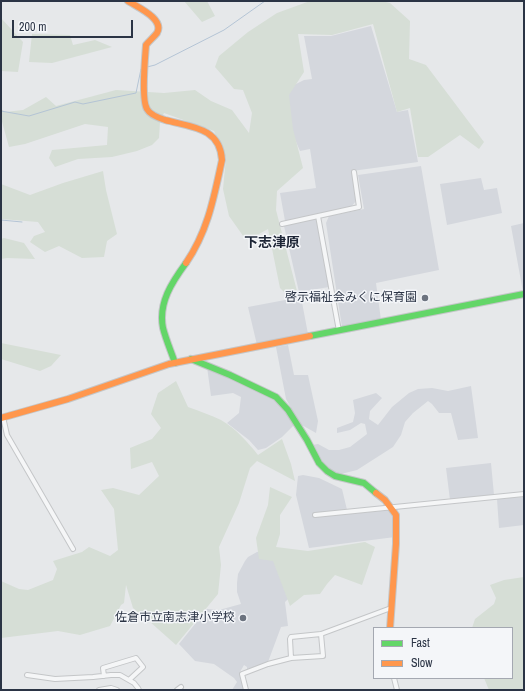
<!DOCTYPE html>
<meta charset="utf-8">
<style>
body{margin:0}
#map{position:relative;width:525px;height:691px;overflow:hidden;background:#e6e8ea;font-family:"Archivo Narrow",sans-serif}
canvas{display:block}
.frame{position:absolute;inset:0;border:2px solid #2b3445;pointer-events:none}
.legend{position:absolute;left:373px;top:627px;width:140px;height:52px;box-sizing:border-box;background:#f4f6f9;border:1px solid #a4a8b1;margin:0;padding:5px 7px;list-style:none;font-size:12px;color:#2b3445}
.legend li{display:flex;align-items:center;gap:8px;height:20px}
.legend b{width:20px;border:1px solid #a4a8b1}
.scale{position:absolute;left:12px;top:20px;width:121px;height:18px;box-sizing:border-box;border:2px solid #2b3445;border-top:0;padding-left:5px;font-size:12px;line-height:14px;white-space:nowrap;color:#2b3445;-webkit-text-stroke:3px #f4f6f9;paint-order:stroke}
</style>
<div id="map">
<canvas width="525" height="691"></canvas>
<div class="frame"></div>
<ul class="legend">
<li><b style="height:5px;background:#63d668"></b>Fast</li>
<li><b style="height:5px;background:#ff974d"></b>Slow</li>
</ul>
<div class="scale">200 m</div>
</div>
<script>
const ctx = document.querySelector('canvas').getContext('2d');
ctx.lineJoin = 'round';
function fill(path, color) {
  ctx.fillStyle = color;
  ctx.fill(path, 'evenodd');
}
function stroke(path, color, width, dash) {
  ctx.strokeStyle = color;
  ctx.lineWidth = width;
  ctx.lineCap = dash ? 'butt' : 'round';
  ctx.setLineDash(dash || []);
  ctx.stroke(path);
}
function label(font, color, halo, rows, align = 'center') {
  ctx.font = font + ' "Archivo Narrow","Noto Sans JP",sans-serif';
  ctx.lineWidth = 3;
  ctx.setLineDash([]);
  ctx.textBaseline = 'middle';
  ctx.strokeStyle = halo;
  ctx.fillStyle = color;
  for (const [text, x, y, turn = 0] of rows) {
    ctx.save();
    ctx.translate(x, y);
    ctx.rotate((+turn || 0) * Math.PI / 180);
    ctx.textAlign = isNaN(turn) ? turn : align;
    if (halo) ctx.strokeText(text, 0, 0);
    ctx.fillText(text, 0, 0);
    ctx.restore();
  }
}
const built = new Path2D(`
 M371,26L397,112L408,110L418,162L352,171L356,201L351,207L285,221L280,193L316,188L310,149L300,151L287,121L286,89L304,80L312,79L304,36H331Z
 M421,166L439,270L376,283L381,320L342,327L326,223L329,216L364,209L358,175Z
 M481,178L484,190L497,188L502,213L447,225L440,184Z
 M317,218L329,287L299,292L284,226Z
 M524,223V292H523L511,226Z
 M301,297L308,334L257,345L248,307Z
 M288,345L294,375H308L318,421L316,433L300,424L286,399L276,347Z
 M207,367L274,397L295,424L282,437L266,448L258,450L249,440L227,423L239,413L241,397L233,393L211,396Z
 M471,386L478,438L458,440L451,413H439L432,404L428,401L413,413L405,422L401,435L393,447L357,470L337,475L322,464L312,445L318,444L329,450H339L350,447L367,434L365,424L361,423L350,430L337,433V428L353,422L355,413L353,400L376,393L382,398L370,411L369,419L378,425L392,407L409,393L418,389L432,388L448,391Z
 M491,463L494,495L450,500L446,468Z
 M303,475L319,478L342,489L348,514L390,510L394,518L395,537L309,548L296,495L298,476Z
 M524,497V525L499,528L497,499Z
 M267,551L275,557L290,597L285,602L288,626L281,627L268,662L248,669H247V667L244,665L240,672L244,690H232L237,682L234,678L214,664L195,661L179,644L207,609L219,610L241,604L237,592V583L238,574L245,561L248,557L257,552Z`);
const green = new Path2D(`
 M184,1H207L215,16L202,22Z
 M310,1H382L390,3L410,21L409,59L426,65L484,142L479,149L460,135L428,157H418L410,108L397,112L373,24L332,35L298,34L304,72L289,95L293,129L303,168L277,191L276,210L298,295L288,296L280,288L268,229L259,234L246,240L229,216L223,189L226,158L214,131L164,113L160,122L159,138L152,145L137,151L112,157L78,159L55,167L49,158L52,150L107,145L108,127L85,124L25,144L9,147L1,118V109L5,112L23,110L46,97L56,106L116,90L164,93L195,90L211,101L232,110L249,133L252,113L243,90L234,89L215,67L219,56L248,32L277,13Z
 M1,18L23,42L18,72L1,71Z
 M32,34L70,35L73,45L95,40L112,47L52,63L29,62Z
 M103,171L106,190L117,234L107,241L104,257L82,258L59,246L45,252L30,242L34,236L45,232L38,222L1,219V184L30,195L63,183Z
 M4,238L24,243L35,259L7,258L1,259V239Z
 M1,343L61,355L51,366L40,371L1,359Z
 M176,381L188,407C199,411 211,415 221,420C236,429 247,441 258,455L282,439L291,464L295,481L257,461L250,468L239,503L219,547L221,565L218,594L176,645L149,621L133,608L126,585L124,603L121,605L110,626L80,635L58,631L1,638V581L19,589L28,590L53,580L57,569L53,561L82,552L89,547L110,556L118,550L114,509L101,490L113,488L139,495L159,476L152,462L131,469L130,448L152,439L161,428L151,414L158,393Z
 M270,487L292,497L280,515V534L276,547L308,551L365,542L375,547L362,585L335,575L327,584L320,594L304,595L290,606L273,561L259,559L256,538L268,505Z
 M524,577V690H489L484,678H512V628H472L475,619L494,604L496,598L490,585L504,580Z`);
const stream = new Path2D(`
 M147,67L155,65L224,30L265,1
 M1,111L29,116L75,102L83,104L136,93L141,69H142
 M1,220L22,222`);
const street = new Path2D(`
 M318,216L339,331
 M282,224L359,207L354,172
 M3,417L7,435L73,549
 M315,515L524,494
 M291,658L290,639L291,637L321,634L391,608
 M27,675L55,679L93,677L111,675H120L134,683L138,688L139,690
 M104,676L103,668L136,658L143,667L129,680
 M394,678L397,690
 M99,690L111,688L117,690
 M177,690L181,687
 M246,690L242,674L268,664L291,658L323,656L321,634`);
const fast = new Path2D(`
 M310,336L524,294
 M191,359L230,375L276,397L288,410L307,440L319,463L327,471L335,476L364,483L376,493
 M175,363C171,351 166,340 163,328C158,303 172,282 186,263`);
const slow = new Path2D(`
 M128,1C137,7 165,19 157,33C154,37 149,41 146,45C145,58 141,100 147,109C150,115 159,118 165,120C191,127 220,127 222,160C214,197 208,231 186,263
 M1,418L68,399L169,364L310,336
 M376,493L385,500L396,515V544L390,628`);
const markers = [
 [425,298,4,"#6c737f"],
 [243,618,4,"#6c737f"]
];
const poiNames = [
 ["啓示福祉会みくに保育園",417,298],
 ["佐倉市立南志津小学校",235,618]
];
const quarterNames = [
 ["下志津原",272,243]
];
fill(built, '#d4d7dd');
fill(green, '#d6ded6');
stroke(stream, '#b4c4d5', 1);
stroke(street, '#c4c6c8', 6);
stroke(fast, '#c4c6c8', 8);
stroke(slow, '#c4c6c8', 8);
stroke(street, '#f5f6f7', 4);
stroke(fast, '#63d668', 6);
stroke(slow, '#ff974d', 6);
for (const [x, y, r, color] of markers) {
  const dot = new Path2D();
  dot.arc(x, y, r, 0, 2 * Math.PI);
  ctx.fillStyle = color;
  ctx.fill(dot);
  stroke(dot, '#f4f6f9', 1.5);
}
label('12px', '#2b3445', '#f4f6f9', poiNames, 'right');
label('bold 14px', '#1d2536', '#f4f6f9', quarterNames);
</script>
